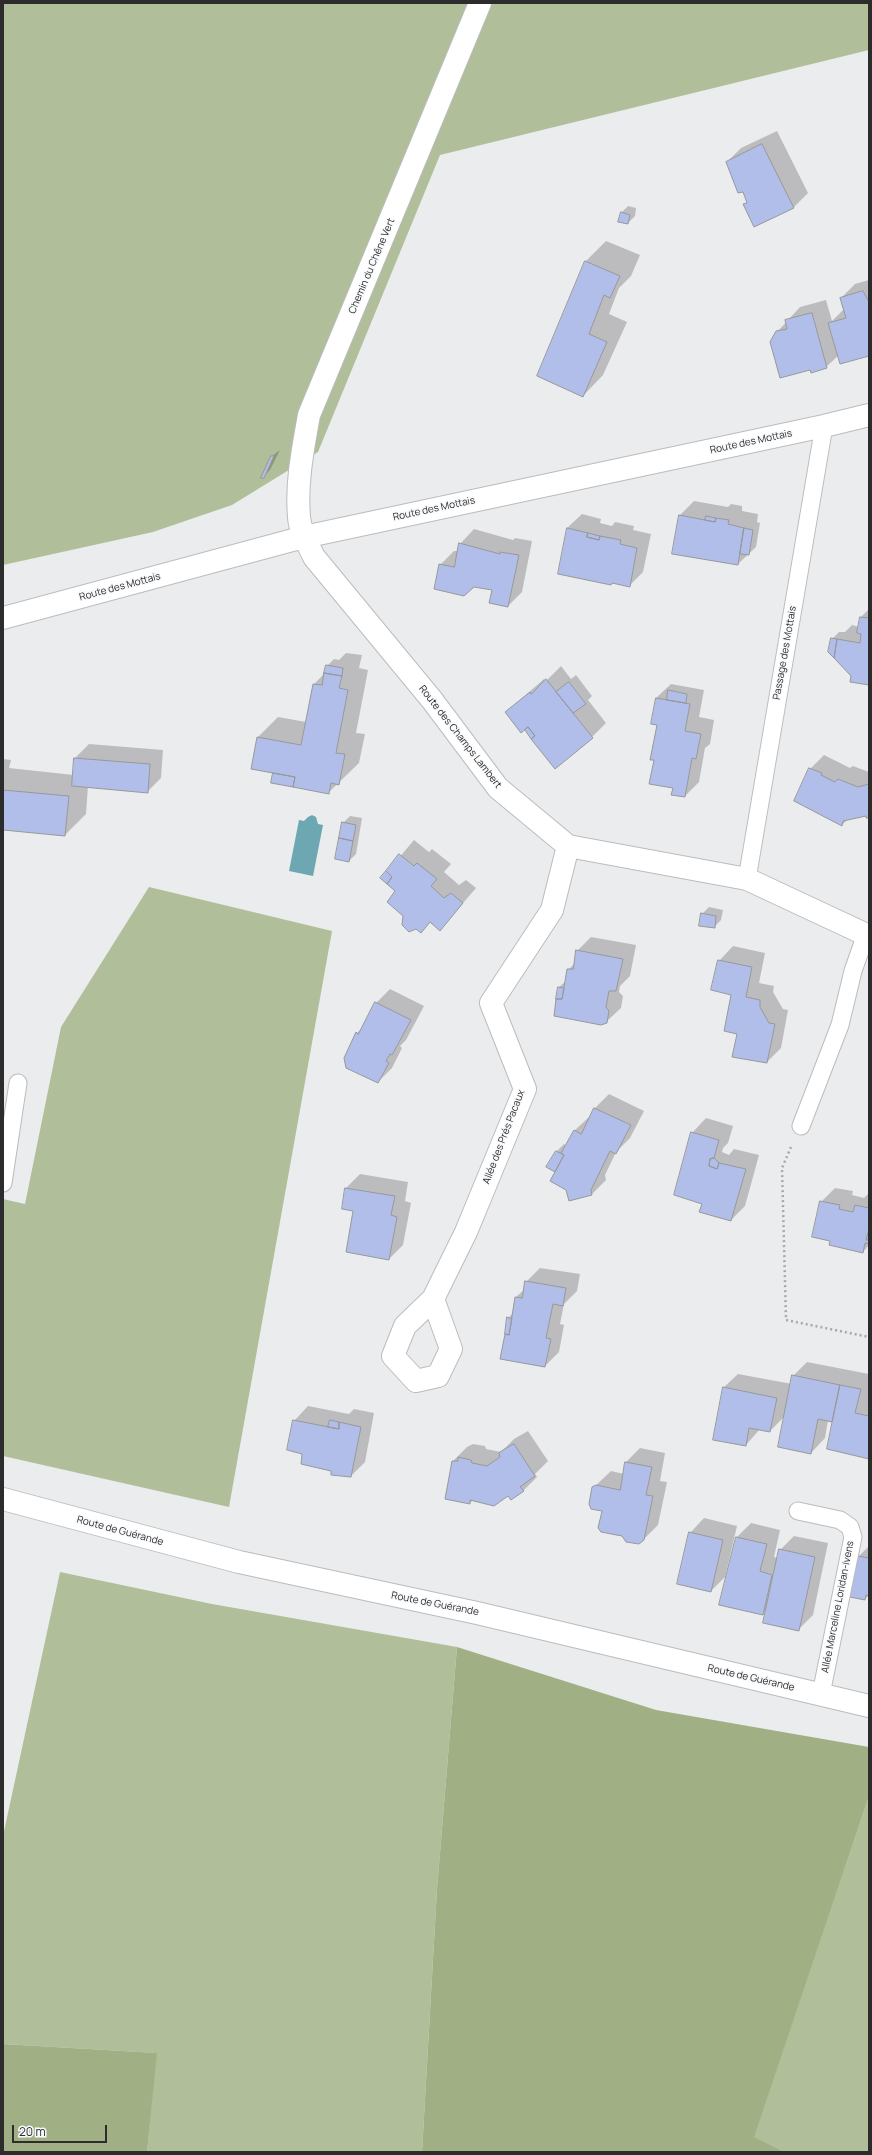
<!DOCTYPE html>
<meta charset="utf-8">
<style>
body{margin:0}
#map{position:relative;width:872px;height:2155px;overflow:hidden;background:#ebecee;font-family:Manrope,sans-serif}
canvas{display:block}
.frame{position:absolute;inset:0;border:4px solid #2c2c2d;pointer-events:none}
.scale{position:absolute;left:12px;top:2125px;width:95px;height:18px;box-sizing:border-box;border:2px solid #2c2c2d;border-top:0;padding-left:5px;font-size:12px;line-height:14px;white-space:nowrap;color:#2c2c2d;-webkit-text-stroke:3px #f8f9fb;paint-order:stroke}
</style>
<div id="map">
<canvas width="872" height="2155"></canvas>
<div class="frame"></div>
<div class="scale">20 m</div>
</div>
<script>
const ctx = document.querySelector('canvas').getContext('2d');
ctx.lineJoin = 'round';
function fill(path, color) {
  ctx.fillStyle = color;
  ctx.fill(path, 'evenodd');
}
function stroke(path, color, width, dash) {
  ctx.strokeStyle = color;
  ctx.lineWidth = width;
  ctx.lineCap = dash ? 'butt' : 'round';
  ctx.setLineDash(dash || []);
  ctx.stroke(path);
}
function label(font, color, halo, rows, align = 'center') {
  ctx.font = font + ' Manrope,sans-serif';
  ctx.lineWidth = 3;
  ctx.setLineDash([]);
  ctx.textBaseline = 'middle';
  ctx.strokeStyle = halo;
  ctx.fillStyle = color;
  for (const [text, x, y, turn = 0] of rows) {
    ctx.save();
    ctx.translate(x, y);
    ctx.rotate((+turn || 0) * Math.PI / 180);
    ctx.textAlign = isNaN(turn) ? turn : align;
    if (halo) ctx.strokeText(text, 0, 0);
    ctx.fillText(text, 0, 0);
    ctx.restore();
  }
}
const green = new Path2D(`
 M3,3H869V50L440,155L318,452L232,505L153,532L3,565Z
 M149,887L332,931L229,1507L3,1456V1199L25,1204L61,1027Z
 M60,1572L212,1604L457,1647L437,1889L422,2152H147L156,2053L3,2044V1836Z
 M869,1796V2152H785L753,2137Z`);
const forest = new Path2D(`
 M457,1647L656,1710L869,1747V1796L754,2137L785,2152H422L437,1889Z
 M3,2044L157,2053L147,2152H3Z`);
const water = new Path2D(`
 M312,815L316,817L318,824L323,825L313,876L289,871L299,820L304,821L308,817Z`);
const shadow = new Path2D(`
 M777,131L808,193L794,207L754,225L744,205L748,201L727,162L741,148Z
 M628,206L636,208L635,216L628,223L621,213Z
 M606,241L640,255L631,276L619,288L609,314L627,322L603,375L583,396L586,261Z
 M869,280V355H839L826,367L777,332L800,307L826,300L832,321L844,309L841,298L855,284Z
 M280,450L270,470L263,477L272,456Z
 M694,501L728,507L731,504L742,506V511L758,514L757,522L760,523L756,547L738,564L680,515Z
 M582,514L601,519L600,523L612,526L615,522L634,526L633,530L651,534L643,572L629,586L567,528Z
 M474,529L513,540L515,538L532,541L522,592L508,606L494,590L440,565L454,551H458L460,544Z
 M869,609V684L852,675L832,639L839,632H845L852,625L859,627L861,617Z
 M346,653L362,655L359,668L368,670L356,733L365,734L359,763L328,793L274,773L258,737L278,717L306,722L314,684L325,673L327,666L334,659L339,660Z
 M561,666L571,679L576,675L592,696L588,700L606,723L592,737L531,725L506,712L544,679L546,681Z
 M671,684L704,690L699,717L714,720L710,744L705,748L699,782L685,796L674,787L655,759L658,724L656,698Z
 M89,744L163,750L161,778L147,792L88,786L86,814L65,835L3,829V759L11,760L9,768L74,775L75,758Z
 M824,755L850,768L853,766L869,772V817L867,814L848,819L842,825L810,769Z
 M350,816L362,818L356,854L349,861L343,823Z
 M414,840L429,852L432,849L451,864L444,872L459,885L466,880L476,888L440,930L430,922L421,931L404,915L396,891L382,878Z
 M709,907L723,910L721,920L714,927L702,914Z
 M591,937L636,945L630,976L620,986L619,992L623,996L621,1008L606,1022L559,987L566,981L568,970L575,963L577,951Z
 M733,946L765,953L759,983L774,986L773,992L783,1009L788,1010L781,1048L767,1062L739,1033L733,994L719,961Z
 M390,989L424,1006L406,1040L400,1046L402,1048L392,1068L378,1082L357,1033L364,1026L376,1003Z
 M609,1094L644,1111L630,1138L616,1152L605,1175L606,1180L592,1194L559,1167H547L557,1151L564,1144L566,1146L574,1131L589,1117L590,1118L595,1108Z
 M706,1118L733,1126L728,1143L723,1148L722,1152L729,1155L734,1149L759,1155L745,1206L731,1220L692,1133Z
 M360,1174L408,1182L405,1201L411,1203L403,1245L389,1259L354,1210L343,1208L346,1188Z
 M835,1188L853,1191L852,1195L864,1198L869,1193V1245L863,1252L831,1240L821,1202Z
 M540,1268L580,1274L577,1291L564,1304L560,1324L564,1325L559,1352L545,1366L508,1318L514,1312L516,1297L525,1289L526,1282Z
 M807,1362L869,1374V1458L834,1421L828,1420L825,1438L811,1453L786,1415L770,1431L760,1429L746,1445L723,1388L738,1374L792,1384L793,1376Z
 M308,1406L349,1414L354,1409L374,1413L365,1462L351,1476L332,1470L303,1453L294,1421Z
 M528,1431L548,1461L535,1474L537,1477L523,1491L473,1500L470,1503L453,1461L467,1447L473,1444L485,1446L486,1449L501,1452L514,1439Z
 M640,1448L665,1453L660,1481L667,1482L658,1525L644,1539L603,1510L593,1488L611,1471L624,1474L626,1462Z
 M704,1518L737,1526L725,1577L711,1591L690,1533Z
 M751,1523L780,1530L774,1557L778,1558L780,1550L794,1536L828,1543L813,1615L799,1629L767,1610L762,1614L737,1537Z
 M869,1546V1595L865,1599L851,1597L859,1556Z`);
const building = new Path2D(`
 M762,144L794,208L754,227L743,204L747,203L743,192L738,193L726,162Z
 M621,212L630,215L628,224L618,222Z
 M585,261L620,276L610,298L604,295L589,334L607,342L583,397L537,376Z
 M863,291L869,302V356L840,364L828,323L846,318L840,298Z
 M812,313L827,368L811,373L810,370L780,378L770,342L776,331L787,329L785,320Z
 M271,456H274L264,478H261Z
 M679,515L715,522L716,518L729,520L728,524L744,528L738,565L672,554Z
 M706,516L716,518L715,522L705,520Z
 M567,528L588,533L587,537L599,540L600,536L621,540L620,544L637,548L630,587L612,583L611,585L558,574Z
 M744,528L753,530L749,555L740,554Z
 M588,533L600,536L599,540L587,537Z
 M459,543L500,554V552L519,555L508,607L489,603L492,590L474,587L464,596L434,589L439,564L454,567Z
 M860,617L869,618V685L850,682L851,676L834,658L837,639L860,643L861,634L857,633Z
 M831,638L837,639L834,658L828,652Z
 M326,665L343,668L342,676L324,673Z
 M324,673L342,676L339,688L348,690L336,753L345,754L339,785L331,783L329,794L293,787L295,777L251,769L257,737L301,745L313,684L322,685Z
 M546,679L593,738L555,769L531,739L535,736L528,727L521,733L505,712L530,692L531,694Z
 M569,682L586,704L573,713L556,692Z
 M668,690L687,694L686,703L667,700Z
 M656,698L690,704L685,731L701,734L696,759L692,758L685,797L671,795L673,788L649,784L654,760H650L657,725L651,724Z
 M528,727L535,736L531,739L525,730Z
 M74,758L150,764L148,793L72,786Z
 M809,768L822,773L821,775L835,782L838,779L858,787L869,784V818H866V816L843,821L842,826L794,801Z
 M273,773L295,777L293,787L271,783Z
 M3,790L69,796L65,836L3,830Z
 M342,822L356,825L353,841L339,838Z
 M339,838L353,841L349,862L335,859Z
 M399,854L414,866L417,863L437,879L431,886L444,898L451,893L463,903L440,931L430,922L421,933L416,929L409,932L402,925L403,916L387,902L395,891L387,884L392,877L386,871Z
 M386,871L392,877L387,884L380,878Z
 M701,913L716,916L715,928L699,926Z
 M576,950L623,959L616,991H609L606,1007L609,1011L607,1023L601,1025L554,1016L556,999H562L567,969H573Z
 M718,960L752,967L746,997L760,1000V1007L769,1023L775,1024L767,1063L732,1057L737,1034L724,1031L731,995L711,990Z
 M558,987L564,988L562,999H556Z
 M375,1002L411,1020L392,1055L390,1054L386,1061L389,1063L378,1083L346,1068L344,1058L356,1032L358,1034Z
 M594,1108L631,1125L616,1154L610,1151L591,1190L592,1195L569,1201L566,1190L550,1181L564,1155L561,1153L574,1130L581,1134Z
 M691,1132L719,1140L714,1158L710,1159L709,1166L717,1169L719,1163L746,1169L731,1221L699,1212L702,1204L674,1195Z
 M556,1151L564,1155L555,1172L546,1167Z
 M714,1158L719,1163L717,1169L709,1166L710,1159Z
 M345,1188L395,1196L391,1215L397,1217L389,1260L346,1252L353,1211L342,1209Z
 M820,1201L840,1205L839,1209L853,1212L855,1205L869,1208V1229L866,1240H869V1244L865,1243L863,1253L829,1245L830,1241L812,1237Z
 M525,1281L566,1288L563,1306L553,1304L546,1338L551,1339L545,1367L500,1359L505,1334L509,1335L515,1297L522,1298Z
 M507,1317L512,1319L509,1335L505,1334Z
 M792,1375L840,1385L832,1422L818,1419L811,1454L778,1447Z
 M840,1385L861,1389L855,1413L869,1416V1459L827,1449Z
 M723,1387L777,1398L770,1432L749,1428L746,1446L713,1440Z
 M293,1420L339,1429V1422L361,1427L351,1477L331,1475V1471L301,1464L302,1454L287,1450Z
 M330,1420L339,1422V1429L328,1427Z
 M514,1444L535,1476L520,1487L524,1491L511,1500L508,1496L494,1506L470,1500V1504L445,1499L452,1461H458V1457L471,1460L472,1463L487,1466L500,1457L499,1453Z
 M625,1462L652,1467L646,1495L653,1496L644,1540L639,1544L626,1542L622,1536L601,1532L598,1528L602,1511L591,1509L589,1504L592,1487L596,1485L620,1490Z
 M689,1532L723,1540L711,1592L677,1584Z
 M736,1537L767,1544L760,1571L772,1575L763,1615L719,1605Z
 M779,1549L815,1557L799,1631L763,1623Z
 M858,1556L869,1558V1596L866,1595L865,1600L850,1597Z`);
const path = new Path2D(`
 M791,1147L782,1168L786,1320L869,1337`);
const service = new Path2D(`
 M747,879L824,426
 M801,1126L840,1025L853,971L866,934
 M3,1183L18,1083
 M798,1511L840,1520L850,1527L853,1537L821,1694`);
const minor = new Path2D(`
 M480,3L309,415C303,449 296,482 299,517C300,531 308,544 314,557L432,700L498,788L568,846L747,879L869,936
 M3,618L304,537L824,426L869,415
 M433,1299L451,1349L438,1376L416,1381L393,1356L405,1326L433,1299L466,1232L525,1089L491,1003L552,910L568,846`);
const tertiary = new Path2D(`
 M3,1499L239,1562L477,1613L869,1706`);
const streetNames = [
 ["Chemin du Chêne Vert",372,266,-67],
 ["Route des Mottais",751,442,-12],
 ["Route des Mottais",434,509,-12],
 ["Route des Mottais",120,587,-15],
 ["Passage des Mottais",785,653,-80],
 ["Route des Champs Lambert",460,737,52],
 ["Allée des Prés Pacaux",504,1137,-69],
 ["Route de Guérande",120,1531,15],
 ["Route de Guérande",435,1604,11],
 ["Allée Marceline Loridan-Ivens",838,1607,-79],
 ["Route de Guérande",751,1678,13]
];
fill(green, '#b0bf99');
fill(forest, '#a0b084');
fill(water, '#6ca7b2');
fill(shadow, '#0003');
fill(building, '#b0bee9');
stroke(building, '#97989a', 1);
stroke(service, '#bbbcbe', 19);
stroke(minor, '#bbbcbe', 24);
stroke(tertiary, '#bbbcbe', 24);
stroke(path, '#a7a8a9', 2.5, [2, 3]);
stroke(service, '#fff', 17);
stroke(minor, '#fff', 22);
stroke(tertiary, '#fff', 22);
label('10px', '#2c2c2d', '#f8f9fb', streetNames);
</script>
